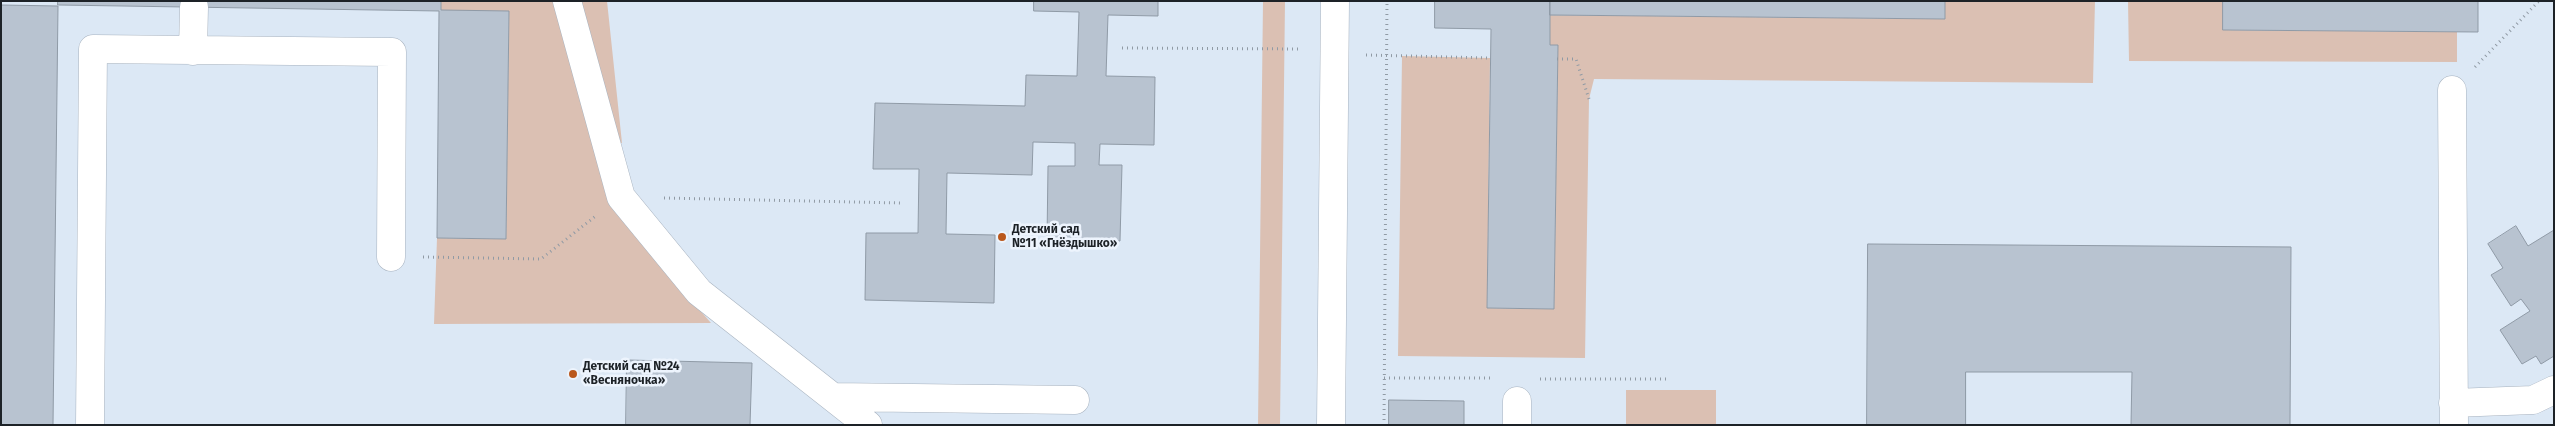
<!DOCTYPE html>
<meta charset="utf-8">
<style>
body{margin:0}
#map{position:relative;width:2555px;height:426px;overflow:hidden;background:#dce8f5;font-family:"Fira Sans",sans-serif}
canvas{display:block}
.frame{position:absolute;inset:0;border:2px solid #1d2227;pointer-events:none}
</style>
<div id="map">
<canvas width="2555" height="426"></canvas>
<div class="frame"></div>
</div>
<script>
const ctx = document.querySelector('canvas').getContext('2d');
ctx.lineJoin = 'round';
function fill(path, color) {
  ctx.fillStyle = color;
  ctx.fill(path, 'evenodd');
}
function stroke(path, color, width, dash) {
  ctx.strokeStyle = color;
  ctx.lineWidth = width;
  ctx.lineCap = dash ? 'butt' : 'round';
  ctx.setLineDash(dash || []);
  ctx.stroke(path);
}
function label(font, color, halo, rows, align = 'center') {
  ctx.font = font + ' "Fira Sans",sans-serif';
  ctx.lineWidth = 5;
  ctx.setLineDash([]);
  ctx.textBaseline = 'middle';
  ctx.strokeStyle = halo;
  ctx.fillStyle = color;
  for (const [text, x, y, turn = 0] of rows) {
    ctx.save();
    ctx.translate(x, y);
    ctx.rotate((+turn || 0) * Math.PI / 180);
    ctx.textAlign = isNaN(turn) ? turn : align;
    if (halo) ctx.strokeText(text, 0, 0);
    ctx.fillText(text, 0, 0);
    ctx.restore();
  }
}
const green = new Path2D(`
 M439,1H558L615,212L711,323L434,324L437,238L506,239L509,12L439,11Z
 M574,1H607L622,143H612Z
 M1263,1H1285L1280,425H1258Z
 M1945,1H2095L2093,83L1594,79L1589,99L1585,358L1398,356L1402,56L1490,58L1487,308L1554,309L1558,45H1550V15L1945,19Z
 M2128,1H2223V30L2457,32V62L2129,61Z
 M1626,390H1716V425H1626Z`);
const building = new Path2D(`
 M58,1H441V10L509,11L506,239L437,238L439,11L58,5Z
 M1034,1H1158V16L1108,15L1106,76L1155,77L1154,145L1100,144L1099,165H1122L1120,241L1047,240L1048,166H1075V143L1033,142L1032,175L947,173L946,234L995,235L994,303L865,300L866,233H918L919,169H873L875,103L1025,106L1026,75L1077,76L1079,12L1034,11Z
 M1435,1H1550V45H1558L1554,309L1487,308L1491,29L1435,28Z
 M1550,1H1945V19L1550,15Z
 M2223,1H2478V32L2223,30Z
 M1,5L58,6L53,425H1Z
 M2516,226L2528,246L2554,230V356L2541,364L2536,356L2522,364L2500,330L2530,311L2521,299L2511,306L2491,275L2503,268L2488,244Z
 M1868,244L2291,247L2290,425H1867Z
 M627,360L752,363L750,425H626Z
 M1966,372H2132L2131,425H1966Z
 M1389,400L1464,401V425H1389Z`);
const path = new Path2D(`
 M1122,48L1302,49
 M1366,55L1490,58
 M1557,59H1576L1589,99
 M2475,67L2539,1
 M664,198L901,203
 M423,257L541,259L597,215
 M1384,378H1494
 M1540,379H1666
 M1384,425L1387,1`);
const minor = new Path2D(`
 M567,1L621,197L699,292L868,425
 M193,51L194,7
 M2452,90L2454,425
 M833,397L1075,400
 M2453,403L2533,400L2554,390
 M90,425L93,49L392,52L391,257
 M1331,425L1335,1
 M1517,425V401`);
const markers = [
 [1002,237,5,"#ba581d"],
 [573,374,5,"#ba581d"]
];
const poiNames = [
 ["Детский сад",1012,230],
 ["№11 «Гнёздышко»",1012,244],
 ["Детский сад №24",583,367],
 ["«Весняночка»",583,381]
];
fill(green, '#dbc0b3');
fill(building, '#b8c3d0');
stroke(building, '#8f9aa6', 1);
stroke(minor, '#a7b2bf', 29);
stroke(path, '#909aa4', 3, [1, 4]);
stroke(minor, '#fff', 28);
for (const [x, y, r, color] of markers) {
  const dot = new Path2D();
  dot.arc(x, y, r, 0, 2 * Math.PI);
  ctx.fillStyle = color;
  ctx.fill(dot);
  stroke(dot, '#edf4fd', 2);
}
label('bold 12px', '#1d2227', '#edf4fd', poiNames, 'left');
</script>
